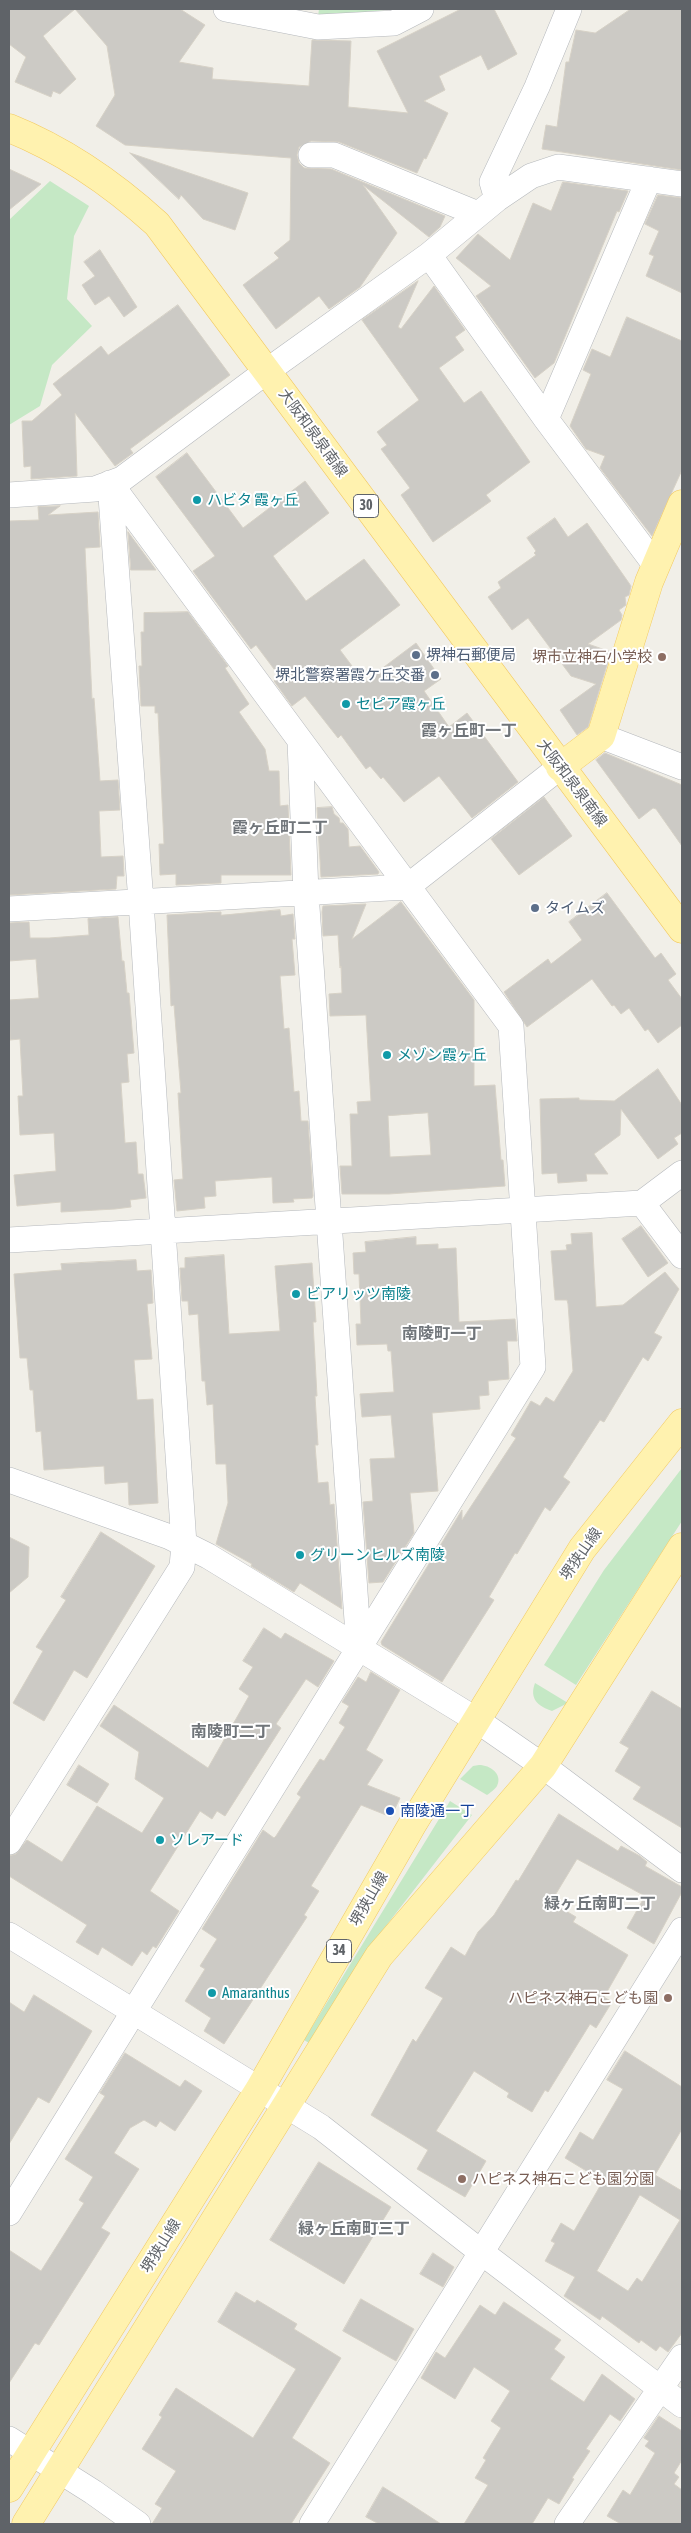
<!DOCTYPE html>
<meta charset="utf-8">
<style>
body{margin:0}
#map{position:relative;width:691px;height:2533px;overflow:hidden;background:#f1efe8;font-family:"Asap Condensed",sans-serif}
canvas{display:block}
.frame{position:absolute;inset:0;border:10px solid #5f6368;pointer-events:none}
</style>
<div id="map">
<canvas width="691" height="2533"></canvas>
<div class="frame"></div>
</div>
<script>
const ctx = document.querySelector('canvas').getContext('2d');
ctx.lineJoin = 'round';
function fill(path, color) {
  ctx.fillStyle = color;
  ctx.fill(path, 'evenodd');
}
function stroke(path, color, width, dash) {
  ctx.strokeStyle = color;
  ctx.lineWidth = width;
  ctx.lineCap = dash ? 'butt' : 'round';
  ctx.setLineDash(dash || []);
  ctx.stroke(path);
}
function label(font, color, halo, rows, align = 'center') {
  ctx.font = font + ' "Asap Condensed","Noto Sans JP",sans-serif';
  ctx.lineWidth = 4;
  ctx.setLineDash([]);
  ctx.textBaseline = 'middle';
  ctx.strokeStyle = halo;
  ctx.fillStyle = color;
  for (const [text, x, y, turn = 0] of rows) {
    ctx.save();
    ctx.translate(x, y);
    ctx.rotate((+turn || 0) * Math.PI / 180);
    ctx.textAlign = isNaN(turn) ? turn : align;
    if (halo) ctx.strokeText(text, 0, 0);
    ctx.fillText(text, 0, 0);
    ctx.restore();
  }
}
const green = new Path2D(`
 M319,9H395L318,17Z
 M50,181L89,206L74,236L67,299L92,326L52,365L40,406L9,425V220Z
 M682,1468V1521L576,1685L544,1665L604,1570Z
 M535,1683L568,1703L552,1711C538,1706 529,1699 535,1683Z
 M479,1765C490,1765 503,1774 497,1786C495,1789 490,1793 487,1795L460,1779L473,1766Z
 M450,1801L472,1815L372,1944L309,2043L304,2040Z`);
const building = new Path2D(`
 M9,9H180L205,25L179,62L213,68L212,79L309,86L312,40L351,41L348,107L408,113L377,51L461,9H494L517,54L488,70L481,55L439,76L445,90L424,101L448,113L426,159L424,158L417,173L339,142L311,141L299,147L297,155L299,163L304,168L331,169L445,216L440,227L429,237L363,185L397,233L360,287L329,309L319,296L276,329L243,285L279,258L274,253L290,240L291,158L125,145L96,126L115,95L107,46L75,9L43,36L76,79L60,94L53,91L51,97L15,82L26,57L9,44Z
 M631,9H682V170L542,149L546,125L557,127L566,62H569L576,30L595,33Z
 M130,153L248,193L235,230L203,219L181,195L179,199Z
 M9,169L41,184L9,210Z
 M563,182L628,191L619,212L617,211L554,363L535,378L476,296L491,286L456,258L478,234L510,260L533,203L551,211Z
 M658,195L682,198V293L646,276L654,256L649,254L659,231L645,224Z
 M100,250L137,307L124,317L109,296L95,305L82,285L95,276L84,262Z
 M418,281L398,327L401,329L434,286L465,330L455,337L464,350L439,368L464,403L481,391L530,462L486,495L491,501L433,542L401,495L410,488L381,449L387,445L377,432L419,400L362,320Z
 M178,305L230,375L130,449L133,453L115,466L75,413L77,476L31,479V466L24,467L22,421H32L62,395L53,384L101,346L108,355Z
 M627,317L682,341V470L652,536L600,468L605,456L586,449L570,426L591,374L583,370L592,349L610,357Z
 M187,453L243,528L305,481L329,513L273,556L306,601L364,559L400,605L340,650L364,682L416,643L441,679L424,691L449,727L467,713L518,782L472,818L439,776L404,802L383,777L381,779L370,766L366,769L341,735L338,738L305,696L292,706L274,681L280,677L256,645L251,649L193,571L215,556L156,477Z
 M60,506L48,515L98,512L100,547L85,548L92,699L94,698L100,781L118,780L120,810L99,811L101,857L123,856L124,876H117L116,889L9,895V521L39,520L38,507Z
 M555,518L568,537L587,523L631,586L629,595L625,597L626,605L619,610L622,615L621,620L588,644L611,652L588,727L577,735L560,710L596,684L571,676L528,618L512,630L488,597L501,588L498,582L536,555L534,553L536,551L527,538Z
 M128,532L156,570H131Z
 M188,612L228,666L225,668L249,704L239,712L265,749L269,771H279L280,806L288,805L291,875H221V883L176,885V874L160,875L159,844H164L158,713H155V706H141L139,666H142L141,632H144V613Z
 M605,753L682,785V846L656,809L653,808L639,819L596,760Z
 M544,797L572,836L519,875L491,839Z
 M332,807L334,814L339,818L340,823H343L348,829L349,847L360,846L379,872L378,874L321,877L317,808Z
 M607,893L655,958L661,953L676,974L668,980L682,999V1025L658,1043L648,1029L645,1031L629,1008L621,1014L614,1005L612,1006L592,979L527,1027L504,992L548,959L551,964L582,940L569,922Z
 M401,902L474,1000V1086L495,1085L501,1160H503L505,1186L389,1194H342L340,1166H352L350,1114H358L357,1102L371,1101L366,1015L330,1016L329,994L342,993L341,966L340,968L338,935L323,936L322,912L323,906L366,904L352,939ZM428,1113L431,1155L390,1157L388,1116Z
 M280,910L281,916L293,914L295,939H292L295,975L280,976L284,1029L289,1028L294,1092L299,1091L301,1121H308L313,1196L312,1198L293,1199L294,1202L273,1203L272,1177L215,1181L216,1196L204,1197L205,1208L177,1211L174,1180L183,1179L178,1093H181L174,1005L171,1006L167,915L221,912V915Z
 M118,917L122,961H124L127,993H129L134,1053L127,1054L129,1082L121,1083L125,1143L136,1142L138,1174H143L146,1198L130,1200L131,1207L115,1209L61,1212V1202L17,1206L14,1175L56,1171L54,1133L20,1135L18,1096H23L20,1039L10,1040L9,1000L39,998L36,959L9,961V923L29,922L30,938H49L89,935L88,919Z
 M658,1069L682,1105V1133L674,1138L678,1144L658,1159L621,1109L620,1135L594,1154L608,1174H586L587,1181L558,1183L557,1173L542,1174L540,1099L579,1098V1100L614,1101Z
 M641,1226L668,1263L648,1277L622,1239Z
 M592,1233L596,1307L623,1305L665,1272L679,1289L654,1333L662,1337L648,1361L643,1357L604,1422L600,1420L563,1477L570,1482L550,1511L545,1507L517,1554L515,1553L489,1597L494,1600L442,1682L382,1645L381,1642L462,1510V1520L516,1438L511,1435L531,1401L540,1406L546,1397L554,1402L573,1371L568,1304L567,1300H555L551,1251L567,1250L566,1245L572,1244L571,1234Z
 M416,1237V1245L438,1244V1249L456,1248L459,1322L515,1319L517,1341H507L509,1379L488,1381L489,1395L479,1396L480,1409L432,1413L438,1491L410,1493L414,1533L383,1582L369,1583L363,1502L373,1501L370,1459L395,1458L391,1415L362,1417L360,1394L394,1392L391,1351H388L387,1344L357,1345L356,1324H361L359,1274H354L353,1253L366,1252L365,1242Z
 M224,1255L229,1334L280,1331L275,1266L312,1263L316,1322H313L317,1396H315L318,1445H315L318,1483L328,1482L330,1505L334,1504L342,1609L300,1583L294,1592L251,1566L252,1564L216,1544L228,1503L226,1464H216L213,1404L207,1405L205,1381H202L198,1314L189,1315L188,1301H182L180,1268H185V1258Z
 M136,1260L137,1271L151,1270L153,1303L147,1304L152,1359L134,1360L137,1400L153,1399L158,1503L129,1505L128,1482L105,1484L104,1466L44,1470L41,1431L36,1432L33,1390H30L27,1358H20L14,1274L62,1270L61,1264Z
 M101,1532L155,1566L87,1678L74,1670L44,1721L13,1703L43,1651L36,1647L66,1600L61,1597Z
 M9,1537L29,1547L28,1577L9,1593Z
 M264,1628L281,1639L285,1633L334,1661L318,1687L306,1679L276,1724L281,1728L225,1816L217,1811L212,1819L200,1811L150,1891L179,1911L156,1948L153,1946L147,1955L142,1951L132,1966L102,1947L98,1955L76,1942L87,1925L9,1876V1856L16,1854L27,1840L62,1862L97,1806L142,1833L164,1798L135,1779L139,1752L100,1726L114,1705L208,1768L249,1696L239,1689L253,1667L243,1661Z
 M371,1672L400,1690L366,1750L383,1760L367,1785L400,1798L391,1817L361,1805L311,1886L319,1891L304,1915L307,1917L224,2044L204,2031L211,2018L185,2001L205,1969L200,1966L217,1939L202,1929L263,1830L274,1838L276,1836L301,1797L297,1794L320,1759L324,1761L345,1727L339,1723L349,1706L342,1702L358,1677L366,1682Z
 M652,1691L682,1709V1828L633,1799L641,1787L615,1771L629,1748L620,1743Z
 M79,1765L109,1784L97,1803L67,1785Z
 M559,1814L618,1851L621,1846L640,1856L647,1862L645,1866L682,1887V1892L654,1944L627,1928L645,1896L577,1859L551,1902L576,1917L573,1922L628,1955L604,1997L612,2002L596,2028L590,2024L548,2092L545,2090L532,2112L507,2097L509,2093L474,2071L436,2131L486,2161L465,2197L417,2169L428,2150L371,2115L413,2039L416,2042L443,1998L425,1988L451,1947L465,1956L478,1932L494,1915L516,1880L518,1881Z
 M34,1995L92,2031L49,2103L38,2097L9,2144V2002L24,2012Z
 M625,2051L682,2087V2129L655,2175L682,2191V2333L668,2352L660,2346L656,2351L641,2340L639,2343L602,2316L600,2320L564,2296L575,2277L545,2261L555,2243L551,2241L561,2223L574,2231L603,2181L565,2158L580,2132L593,2140L623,2089L607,2080ZM640,2195L680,2220L642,2282L637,2278L628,2291L597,2271Z
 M125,2053L180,2087L185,2080L202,2091L175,2131L160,2121L156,2127L144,2120L130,2128L114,2153L139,2169L101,2228L110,2233L39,2345L35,2343L9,2383V2250L41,2271L84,2203L79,2200L93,2177L65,2159L105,2096L100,2093Z
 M319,2162L391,2207L344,2284L270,2240Z
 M433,2253L454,2267L443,2287L420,2274Z
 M236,2292L255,2303L257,2300L297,2324L294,2329L341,2358L292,2438L330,2463L291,2524H152L162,2508L155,2504L176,2471L142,2449L162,2417L159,2415L176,2388L253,2438L296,2369L218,2322Z
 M361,2299L414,2329L396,2361L343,2331Z
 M504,2302L561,2340L554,2349L565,2357L550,2379L584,2402L602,2374L635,2399L620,2421L610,2414L586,2449L590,2451L572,2478L574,2479L559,2504L548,2498L532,2524H464L488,2485L475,2478L486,2460L483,2458L501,2428L491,2421L510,2391L474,2367L455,2399L421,2378L436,2352L445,2358L480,2305L495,2315Z
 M659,2416L682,2431V2460L674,2473L679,2477L674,2484L682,2490V2524H621L607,2516L623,2490L630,2495L655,2453L645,2446L649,2441L644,2438Z
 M383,2487L404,2500L441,2524H379L366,2517Z`);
const minor = new Path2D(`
 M226,9L318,27L394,23L421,9
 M311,155H334L478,214
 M497,199L492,182L537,87L569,9
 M429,255L546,419L656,566
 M546,419L649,179
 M9,495L95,489L122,479L267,371L429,255L497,199L531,176L558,167L682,184
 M601,736L682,767
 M300,741L306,893L359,1649
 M9,909L407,887L560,767
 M642,1203L682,1256
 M9,1240L642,1203L682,1173
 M9,1480L170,1537L208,1556L475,1719L543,1766L682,1870
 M9,1842L182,1567L184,1544L141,902L110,483
 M9,1935L321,2127L481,2252L682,2405
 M9,2213L533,1367L511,1026L110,483
 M9,2439L93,2492L138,2524
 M312,2524L682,1930
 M567,2524L682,2357`);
const major = new Path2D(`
 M9,128C64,150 113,184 157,224L682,929
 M560,767L601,736L649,582L682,504
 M9,2488L259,2090L412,1825L582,1549L682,1423
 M26,2524L379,1956L543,1766L682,1547`);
const markers = [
 [197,500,5,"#0f9aa8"],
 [416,655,5,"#5c6f8a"],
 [662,657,5,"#8d6e63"],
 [435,675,5,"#5c6f8a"],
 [346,704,5,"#0f9aa8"],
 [535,908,5,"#5c6f8a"],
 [387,1055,5,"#0f9aa8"],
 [296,1294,5,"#0f9aa8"],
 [300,1555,5,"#0f9aa8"],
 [390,1811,5,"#1a4fb4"],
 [160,1840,5,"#0f9aa8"],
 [212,1993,5,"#0f9aa8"],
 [668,1998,5,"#8d6e63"],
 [462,2179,5,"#8d6e63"]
];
const shields = [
 [366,506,25],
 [339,1951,25]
];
const shieldNames = [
 ["30",366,506],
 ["34",339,1951]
];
const streetNames = [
 ["大阪和泉泉南線",313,433,54],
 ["大阪和泉泉南線",572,783,53],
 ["堺狭山線",581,1554,-55],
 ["堺狭山線",369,1899,-60],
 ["堺狭山線",161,2246,-58]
];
const cultureNames = [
 ["ハビタ 霞ヶ丘",207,500],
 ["セピア霞ヶ丘",356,704],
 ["メゾン霞ヶ丘",397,1055],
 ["ビアリッツ南陵",306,1294],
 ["グリーンヒルズ南陵",310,1555],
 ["ソレアード",170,1840],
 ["Amaranthus",222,1993]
];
const serviceNames = [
 ["堺神石郵便局",426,655],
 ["堺北警察署霞ケ丘交番",425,675,"right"],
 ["タイムズ",545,908]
];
const educationNames = [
 ["堺市立神石小学校",652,657],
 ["ハピネス神石こども園",658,1998],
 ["ハピネス神石こども園 分園",472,2179,"left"]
];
const transitNames = [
 ["南陵通一丁",400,1811]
];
const neighbourhoodNames = [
 ["霞ヶ丘町一丁",469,731],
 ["霞ヶ丘町二丁",280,828],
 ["南陵町一丁",442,1334],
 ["南陵町二丁",231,1732],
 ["緑ヶ丘南町二丁",600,1904],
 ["緑ヶ丘南町三丁",354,2229]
];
fill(green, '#c5e8c5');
fill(building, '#cccac5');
stroke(building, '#d6d1c6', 1);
stroke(minor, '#b5b8bc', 26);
stroke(major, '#f2c960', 29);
stroke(minor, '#fff', 25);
stroke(major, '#fff2af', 28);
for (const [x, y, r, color] of markers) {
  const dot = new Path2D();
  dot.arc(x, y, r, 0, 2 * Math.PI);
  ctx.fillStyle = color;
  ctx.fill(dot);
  stroke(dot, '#fff', 2);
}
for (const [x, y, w] of shields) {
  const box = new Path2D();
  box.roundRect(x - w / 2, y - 11.5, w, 23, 4);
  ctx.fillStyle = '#fff';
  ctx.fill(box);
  stroke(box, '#5f6368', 1);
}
label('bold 14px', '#5f6368', null, shieldNames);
label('15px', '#5f6368', '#fff', streetNames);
label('15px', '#0d838f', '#fff', cultureNames, 'left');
label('15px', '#4e5e75', '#fff', serviceNames, 'left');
label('15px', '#785e54', '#fff', educationNames, 'right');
label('15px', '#164399', '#fff', transitNames, 'left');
label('bold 16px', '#70757a', '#fff', neighbourhoodNames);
</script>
